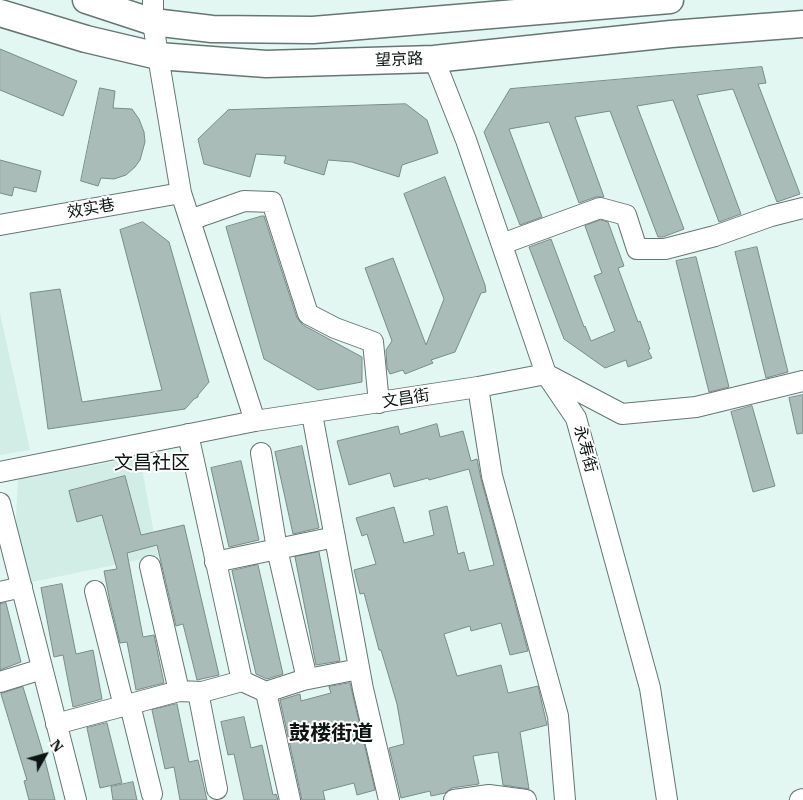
<!DOCTYPE html>
<meta charset="utf-8">
<style>
body{margin:0}
#map{position:relative;width:803px;height:800px;overflow:hidden;background:#e3f7f2;font-family:"IBM Plex Serif",serif}
canvas{display:block}
.north{position:absolute;left:20px;top:730px;width:50px;height:50px;-webkit-text-stroke:4px #fff;paint-order:stroke;rotate:52deg;font-size:14px;font-weight:700;line-height:20px;text-align:center;color:#0d1412}
.north::after{content:'';display:block;margin:auto;width:18px;height:22px;background:#0d1412;clip-path:polygon(50% 0,100% 100%,50% 72%,0 100%)}
</style>
<div id="map">
<canvas width="803" height="800"></canvas>
<div class="north">N</div>
</div>
<script>
const ctx = document.querySelector('canvas').getContext('2d');
ctx.lineJoin = 'round';
function fill(path, color) {
  ctx.fillStyle = color;
  ctx.fill(path, 'evenodd');
}
function stroke(path, color, width, dash) {
  ctx.strokeStyle = color;
  ctx.lineWidth = width;
  ctx.lineCap = dash ? 'butt' : 'round';
  ctx.setLineDash(dash || []);
  ctx.stroke(path);
}
function label(font, color, halo, rows, align = 'center') {
  ctx.font = font + ' "IBM Plex Serif","Noto Sans SC",serif';
  ctx.lineWidth = 4;
  ctx.setLineDash([]);
  ctx.textBaseline = 'middle';
  ctx.strokeStyle = halo;
  ctx.fillStyle = color;
  for (const [text, x, y, turn = 0] of rows) {
    ctx.save();
    ctx.translate(x, y);
    ctx.rotate((+turn || 0) * Math.PI / 180);
    ctx.textAlign = isNaN(turn) ? turn : align;
    if (halo) ctx.strokeText(text, 0, 0);
    ctx.fillText(text, 0, 0);
    ctx.restore();
  }
}
const built = new Path2D(`
 M0,313L30,450L0,455Z
 M140,457L158,556L27,583L16,520L18,479Z`);
const building = new Path2D(`
 M0,49L77,81L63,116L0,90Z
 M762,67L766,83L758,84L800,194L777,202L733,89L697,95L741,214L719,222L673,100L637,106L684,229L663,237H658L610,111L575,117L604,197H596L579,203L549,122L509,129L542,217L520,225L484,132L510,89Z
 M100,88L115,91L113,108L132,109L139,119L144,132L145,142L140,160L135,167L126,175L114,179L101,178L98,186L81,181Z
 M406,104L427,120L438,153L402,165L399,177L352,162L328,160L324,175L284,163L286,156L256,154L250,177L204,164L198,139L228,110Z
 M0,160L41,171L36,192L14,187L12,196L0,193Z
 M445,177L485,285L486,292L481,293L455,352L431,360L433,363L405,374L403,370L390,374L387,368L386,350L392,341L365,268L393,258L426,345L444,299L404,194Z
 M262,216H264L297,318L303,325L362,357V382L318,390L264,359L226,227Z
 M601,220L608,222L624,266L618,268L638,322L640,321L650,349L648,350L652,358L628,367L626,360L605,368L564,339L529,247L551,239L584,327L585,326L591,341L615,331L594,276L602,273L585,226Z
 M143,222L169,242L209,382L198,395V397L194,399L185,409L48,429L30,293L60,289L82,402L162,390L120,230Z
 M757,247L788,372L766,378L735,252Z
 M696,257L729,387L709,392L676,261Z
 M803,395V433L797,434L789,398Z
 M752,406L775,486L753,492L731,412Z
 M437,424L440,437L463,431L471,461L477,459L481,479L528,651L510,655L501,623L471,631L470,626L444,634L457,676L501,665L508,693L538,686L547,725L520,732L529,789L503,785L498,752L473,756L479,784L452,788L445,793L431,796L430,791L401,798L389,748L404,744L397,704L381,650H379L364,593L360,594L354,570L376,564L367,534L362,536L356,518L394,507L404,543L434,535L429,511L447,506L458,554L464,552L469,571L494,565L469,469L429,480L428,478L394,487L390,473L349,485L337,441L398,426L400,434Z
 M302,446L319,528L293,534L275,452Z
 M241,461L259,540L229,547L211,468Z
 M125,476L141,535L184,525L219,675L197,680L183,624L176,626L157,545L127,553L143,637L154,635L164,683L136,690L127,642L120,643L110,602L104,571L117,569L102,515L77,522L69,491Z
 M319,552L340,661L316,665L295,557Z
 M258,565L283,674L267,679L256,674L232,571Z
 M62,584L76,654L93,650L102,699L73,707L63,655L54,657L41,588Z
 M6,603L21,662L0,670V604Z
 M350,683L375,790L357,795L354,783L323,791L325,800H302L280,700L300,694L301,701L331,693L329,687Z
 M23,687L44,756L55,800H29L24,781L27,780L1,694Z
 M177,704L189,762L198,760L207,800H180L174,767L165,769L152,710Z
 M244,717L251,748L262,745L273,795L276,794L278,800H244L234,754L228,755L221,722Z
 M107,723L122,783L100,788L87,728Z
 M133,782L137,800H113L111,787Z`);
const minor = new Path2D(`
 M153,0V22L158,56L181,193L255,421
 M434,59L466,140L546,374L576,418L650,688L667,800
 M190,220L244,201L272,202L308,314L335,328L373,342L379,403
 M0,225L181,193
 M502,244L600,208L626,215L637,249H665L715,236L771,216L803,208
 M478,387L492,476L558,716L565,800
 M312,414L363,689L389,800
 M188,434L242,681
 M261,453L277,549L307,679
 M0,472L255,421L478,387L546,374L622,414L696,407L803,381
 M0,503L76,800
 M215,562L335,537
 M150,566L179,691
 M95,591L124,706
 M0,592L22,587
 M0,682L42,669
 M198,692L217,789
 M266,692L290,800
 M130,705L152,794
 M56,724L179,691L202,692L242,681L266,692L303,680L359,669
 M454,800L489,795L526,800
 M800,800L803,799`);
const major = new Path2D(`
 M86,0L153,22L212,29L313,30L670,0
 M0,13L86,39L158,56L266,64L434,59L671,34L803,24`);
const streetNames = [
 ["望京路",399,60,-2],
 ["效实巷",91,209,-10],
 ["文昌街",406,399,-9],
 ["永寿街",585,449,75]
];
const quarterNames = [
 ["文昌社区",152,464]
];
const districtNames = [
 ["鼓楼街道",331,734]
];
fill(built, '#d1ede6');
fill(building, '#a9bcb7');
stroke(building, '#7a8c87', 1);
stroke(minor, '#657671', 22);
stroke(major, '#657671', 29);
stroke(minor, '#fff', 20);
stroke(major, '#fff', 26);
label('16px', '#0d1412', '#fff', streetNames);
label('19px', '#0d1412', '#fff', quarterNames);
label('bold 21px', '#0d1412', '#fff', districtNames);
</script>
